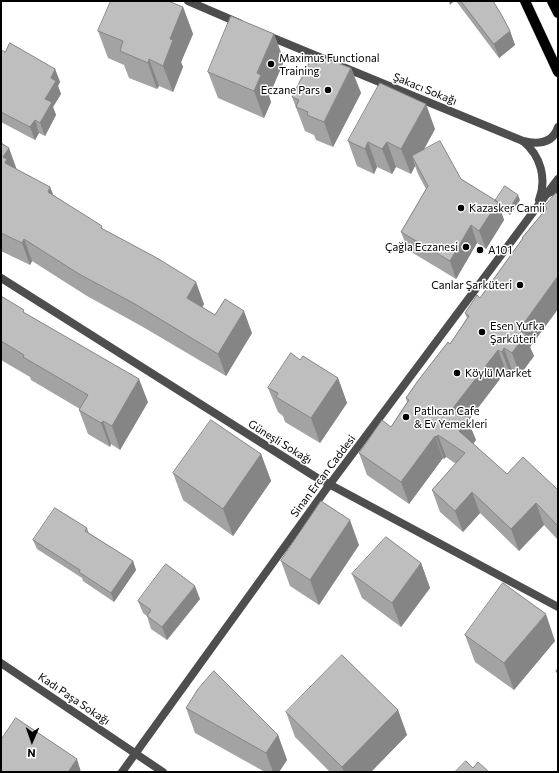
<!DOCTYPE html>
<meta charset="utf-8">
<style>
body{margin:0}
#map{position:relative;width:559px;height:773px;overflow:hidden;background:#fff;font-family:Commissioner,sans-serif}
canvas{display:block}
.frame{position:absolute;inset:0;border:2px solid #000;pointer-events:none}
.north{position:absolute;left:12px;top:721px;width:40px;height:40px;-webkit-text-stroke:3px #fff;paint-order:stroke;rotate:182deg;font-size:11px;font-weight:700;line-height:16px;text-align:center;color:#000}
.north::after{content:'';display:block;margin:auto;width:14px;height:18px;background:#000;clip-path:polygon(50% 0,100% 100%,50% 72%,0 100%)}
</style>
<div id="map">
<canvas width="559" height="773"></canvas>
<div class="frame"></div>
<div class="north">N</div>
</div>
<script>
const ctx = document.querySelector('canvas').getContext('2d');
ctx.lineJoin = 'round';
function stroke(path, color, width, dash) {
  ctx.strokeStyle = color;
  ctx.lineWidth = width;
  ctx.lineCap = dash ? 'butt' : 'round';
  ctx.setLineDash(dash || []);
  ctx.stroke(path);
}
function fill(path, color) {
  ctx.fillStyle = color;
  ctx.fill(path, 'evenodd');
}
function label(font, color, halo, rows, align = 'center') {
  ctx.font = font + ' Commissioner,sans-serif';
  ctx.lineWidth = 3;
  ctx.setLineDash([]);
  ctx.textBaseline = 'middle';
  ctx.strokeStyle = halo;
  ctx.fillStyle = color;
  for (const [text, x, y, turn = 0] of rows) {
    ctx.save();
    ctx.translate(x, y);
    ctx.rotate((+turn || 0) * Math.PI / 180);
    ctx.textAlign = isNaN(turn) ? turn : align;
    if (halo) ctx.strokeText(text, 0, 0);
    ctx.fillText(text, 0, 0);
    ctx.restore();
  }
}
const minor = new Path2D(`
 M523,141C539,145 553,143 558,127
 M545,195L551,192L558,190
 M1,278L314,476L558,607
 M1,663L163,772`);
const tertiary = new Path2D(`
 M188,1L239,23
 M266,35L329,61
 M343,67L523,141C541,156 547,179 539,200
 M122,772L324,492L558,179`);
const primary = new Path2D(`
 M525,1L558,72
 M552,1L558,13`);
const wall = new Path2D(`
 M456,1H493L510,31L515,45L499,58Z
 M183,7L193,34L181,62L183,67L173,92L159,86L157,89L129,78L124,65L108,58L98,31Z
 M274,34L284,61L269,96L271,102L264,118L218,98L208,72Z
 M1,50L5,52L55,69L60,82L58,86L61,94L53,107L56,115L45,136L39,133L35,140L1,122Z
 M316,64L351,68L361,93L333,147L316,140L314,135L305,131L292,97Z
 M435,129L424,149L461,179L495,201L520,200L510,215L500,209L504,220L486,249L477,243L456,279L408,250L401,232L426,189L418,174L415,166L411,174L396,167L392,174L377,167L374,174L357,166L348,141Z
 M1,143L17,170L50,187L53,195L103,229L204,304L202,307L215,315L252,333L226,376L143,327L87,296L32,261L30,265L1,251Z
 M558,195V309L530,347L534,356L520,375L512,370L510,374L506,371L468,421L476,440L473,444L507,474L558,490V540L544,525L519,551L480,513L463,532L440,512L432,490L456,464L446,457L444,459L443,458L409,504L367,475L359,453L391,427L407,402L406,398L450,344L467,318L465,313L480,298L523,239L522,238L546,209L545,206Z
 M1,296L148,402L120,450L111,444L110,447L88,434L79,410L80,409L31,380L30,377L1,360Z
 M300,360L338,378L347,403L320,443L285,422L283,416L278,412L268,388Z
 M261,454L271,481L233,536L183,500L173,473Z
 M87,528L89,533L133,561L136,570L114,602L83,581L82,578L37,549L33,540Z
 M359,545L319,605L290,586L281,561Z
 M421,563L430,588L401,627L362,598L352,574Z
 M200,599L167,640L151,629L147,616L143,613L138,601Z
 M465,635L555,641L514,690L475,662Z
 M186,708L278,735L287,760L279,772H265L195,733Z
 M398,710L407,735L371,772H330L295,737L286,712Z`);
const shadedWall = new Path2D(`
 M449,1H454L450,5Z
 M183,7L193,34L181,62L183,67L173,92L163,66L170,39Z
 M510,31L515,45L499,58L494,44Z
 M274,34L284,61L269,96L271,102L264,118L254,91L257,73Z
 M149,59L159,86L157,89L148,63Z
 M351,68L361,93L333,147L324,122Z
 M55,69L60,82L58,86L61,94L53,107L56,115L45,136L40,123L51,78Z
 M426,104L435,129L416,164L412,156L415,166L411,174L401,149Z
 M35,120L39,133L35,140L30,127Z
 M368,142L377,167L374,174L365,149Z
 M387,142L396,167L392,174L382,149Z
 M9,148L17,170L5,163L3,157Z
 M50,187L59,209L48,192Z
 M518,195L520,200L510,215L508,211Z
 M498,202L504,220L486,249L479,231Z
 M471,225L477,243L456,279L450,261Z
 M24,239L32,261L30,265L22,243Z
 M558,276V309L530,347L534,356L520,375L512,353L519,330Z
 M196,282L204,304L195,320L187,298Z
 M244,311L252,333L226,376L218,354Z
 M504,348L512,370L510,374L502,352Z
 M498,350L506,371L468,421L476,440L467,453L459,431L453,408Z
 M338,378L347,403L320,443L311,418Z
 M139,379L148,402L120,450L112,426Z
 M103,421L111,444L110,447L101,423Z
 M438,435L446,457L444,459L436,437Z
 M435,436L443,458L409,504L401,482Z
 M261,454L271,481L233,536L223,509Z
 M472,492L480,513L463,532L455,511Z
 M536,503L544,525L519,551L511,529Z
 M350,520L359,545L319,605L310,580Z
 M133,561L136,570L114,602L111,593Z
 M421,563L430,588L401,627L392,603Z
 M195,586L200,599L167,640L162,627Z
 M546,614L555,641L514,690L504,663Z
 M398,710L407,735L371,772H344L342,767Z
 M278,735L287,760L279,772H273L266,753Z
 M77,759L81,772H68Z`);
const building = new Path2D(`
 M111,1H168L183,7L170,39L173,40L163,66L149,59L148,63L120,51L123,41L98,31Z
 M461,1H493L501,14L510,31L494,44Z
 M231,16L274,34L257,73L261,75L254,91L208,72Z
 M10,43L55,69L51,78L56,81L45,99L52,102L40,123L35,120L30,127L1,112V50L5,52Z
 M319,56L351,68L324,122L307,115L308,112L296,107L299,100L292,97L310,61L316,64Z
 M380,83L426,104L401,149L387,142L382,149L368,142L365,149L348,141Z
 M440,141L461,179L498,202L479,231L471,225L450,261L401,232L428,186L412,156Z
 M1,143L9,148L3,157L7,159L5,163L50,187L48,192L102,226L101,228L157,258L196,282L187,298L215,315L225,299L244,311L218,354L135,304L79,274L24,239L22,243L1,233Z
 M505,186L518,195L508,211L499,205L498,202L495,201Z
 M556,193L558,195V276L519,330L526,334L512,353L504,348L502,352L498,350L453,408L468,418L459,431L507,474L523,457L558,490V526L536,503L511,529L472,492L455,511L432,490L465,453L438,435L436,437L435,436L401,482L359,453L382,420L391,427L409,400L406,398L417,382L448,342L450,344L469,316L465,313L477,295L480,298L523,238H522L547,208L545,206Z
 M1,296L24,310L23,312L139,379L112,426L103,421L101,423L79,410L88,395L23,357L24,355L1,341Z
 M291,353L300,360L303,356L338,378L311,418L276,397L278,393L268,388Z
 M211,420L261,454L223,509L173,473Z
 M321,501L350,520L310,580L281,561Z
 M55,508L87,528L85,531L133,561L111,593L79,572L80,570L33,540Z
 M386,537L421,563L392,603L352,574Z
 M166,564L195,586L162,627L147,616L151,610L138,601Z
 M503,583L546,614L504,663L465,635Z
 M342,655L398,710L342,767L286,712Z
 M558,669V674L556,671Z
 M214,671L278,735L266,753L186,708L198,689Z
 M16,718L77,759L68,772H1V740Z
 M466,761L473,768L478,762L489,772H455Z`);
const markers = [
 [271,64,4,"#000"],
 [328,90,4,"#000"],
 [461,208,4,"#000"],
 [466,247,4,"#000"],
 [480,250,4,"#000"],
 [520,285,4,"#000"],
 [482,332,4,"#000"],
 [457,373,4,"#000"],
 [406,417,4,"#000"]
];
const poiNames = [
 ["Maximus Functional",279,58],
 ["Training",279,71],
 ["Eczane Pars",320,90,"right"],
 ["Kazasker Camii",469,208],
 ["Çağla Eczanesi",458,247,"right"],
 ["A101",488,250],
 ["Canlar Şarküteri",512,285,"right"],
 ["Esen Yufka",490,326],
 ["Şarküteri",490,339],
 ["Köylü Market",465,373],
 ["Patlıcan Cafe",414,411],
 ["& Ev Yemekleri",414,424]
];
const streetNames = [
 ["Şakacı Sokağı",425,89,22],
 ["Güneşli Sokağı",280,442,32],
 ["Sinan Ercan Caddesi",323,476,-53],
 ["Kadı Paşa Sokağı",74,699,34]
];
stroke(primary, '#dbdbdb', 11);
stroke(minor, '#4e4e4e', 8);
stroke(tertiary, '#4e4e4e', 8);
stroke(primary, '#000', 10);
fill(wall, '#a3a3a3');
fill(shadedWall, '#858585');
fill(building, '#bebebe');
stroke(building, '#858585', 1);
for (const [x, y, r, color] of markers) {
  const dot = new Path2D();
  dot.arc(x, y, r, 0, 2 * Math.PI);
  ctx.fillStyle = color;
  ctx.fill(dot);
  stroke(dot, '#fff', 1.5);
}
label('11px', '#000', '#fff', poiNames, 'left');
label('11px', '#000', '#fff', streetNames);
</script>
